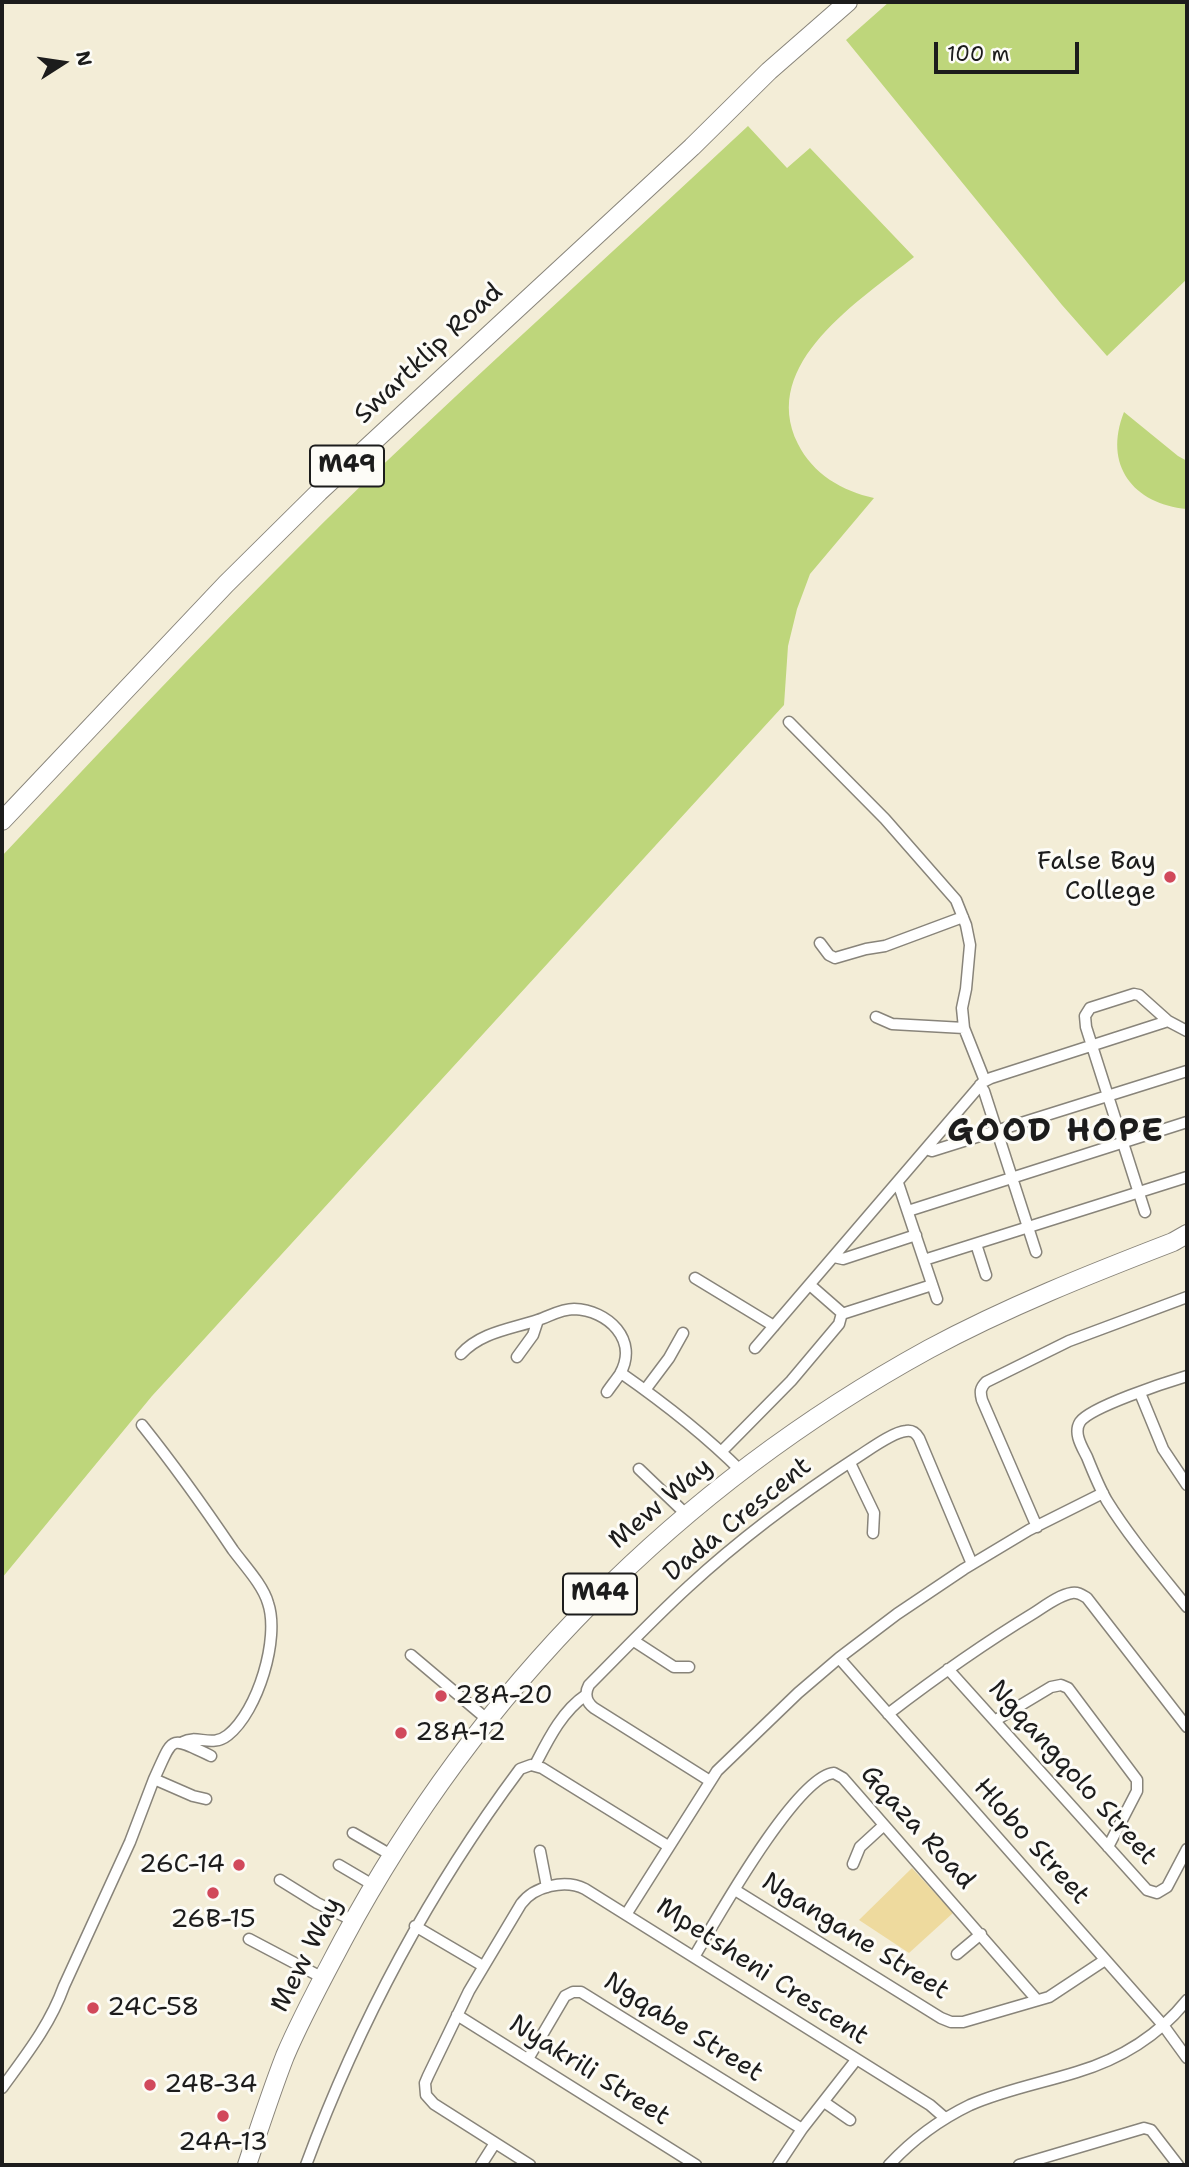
<!DOCTYPE html>
<style>
body{margin:0}
#map{position:relative;width:1189px;height:2167px;overflow:hidden;background:#f3edd7;font-family:"Shantell Sans",sans-serif}
canvas{display:block}
.frame{position:absolute;inset:0;border:4px solid #1c1c1c;pointer-events:none}
.north{position:absolute;left:28px;top:28px;width:70px;height:70px;-webkit-text-stroke:5px #fdfcf7;paint-order:stroke;rotate:78deg;font-size:19px;font-weight:700;line-height:28px;text-align:center;color:#1c1c1c}
.north::after{content:'';display:block;margin:auto;width:24px;height:32px;background:#1c1c1c;clip-path:polygon(50% 0,100% 100%,50% 72%,0 100%)}
.scale{position:absolute;left:934px;top:42px;width:145px;height:32px;box-sizing:border-box;border:4px solid #1c1c1c;border-top:0;padding-left:9px;font-size:21px;line-height:24px;white-space:nowrap;color:#1c1c1c;-webkit-text-stroke:5px #fdfcf7;paint-order:stroke}
</style>
<div id="map">
<canvas width="1189" height="2167"></canvas>
<div class="frame"></div>
<div class="north">N</div>
<div class="scale">100 m</div>
</div>
<script>
const ctx = document.querySelector('canvas').getContext('2d');
ctx.lineJoin = 'round';
function fill(path, color) {
  ctx.fillStyle = color;
  ctx.fill(path, 'evenodd');
}
function stroke(path, color, width, dash) {
  ctx.strokeStyle = color;
  ctx.lineWidth = width;
  ctx.lineCap = dash ? 'butt' : 'round';
  ctx.setLineDash(dash || []);
  ctx.stroke(path);
}
function label(font, color, halo, rows, align = 'center') {
  ctx.font = font + ' "Shantell Sans",sans-serif';
  ctx.lineWidth = 6;
  ctx.setLineDash([]);
  ctx.textBaseline = 'middle';
  ctx.strokeStyle = halo;
  ctx.fillStyle = color;
  for (const [text, x, y, turn = 0] of rows) {
    ctx.save();
    ctx.translate(x, y);
    ctx.rotate((+turn || 0) * Math.PI / 180);
    ctx.textAlign = isNaN(turn) ? turn : align;
    if (halo) ctx.strokeText(text, 0, 0);
    ctx.fillText(text, 0, 0);
    ctx.restore();
  }
}
const green = new Path2D(`
 M889,2H1187V279L1107,356L1062,305L846,40Z
 M748,126L787,168L810,148L914,257C861,300 758,363 798,444C813,474 842,491 874,498L810,574L797,609L788,646L784,705L152,1396L2,1578V856C123,727 244,599 371,476C495,358 623,243 748,126Z
 M1124,412L1178,456L1187,461V509C1133,504 1103,465 1124,412Z`);
const sand = new Path2D(`
 M912,1868L953,1913L909,1953L859,1920Z`);
const minor = new Path2D(`
 M789,722L885,819L956,900L966,925L970,945L966,989L962,1008L964,1028L985,1081
 M820,943L829,955L835,958L866,949L885,946L963,917
 M876,1017L892,1024L964,1028
 M980,1085L984,1091L1036,1252
 M926,1149L932,1151L1187,1071
 M898,1183L937,1299
 M908,1211L1187,1122
 M1145,1212L1086,1027L1085,1016L1090,1008L1134,994L1139,995L1168,1021L1187,1031
 M976,1244L986,1275
 M834,1257L843,1259L916,1235
 M924,1260L1187,1177
 M695,1278L774,1326
 M810,1285L842,1313H845L932,1285
 M755,1348L983,1082L991,1078L1168,1021
 M461,1354C481,1332 511,1329 538,1320C550,1316 561,1309 574,1309C608,1310 639,1340 620,1374C616,1380 611,1386 607,1392
 M517,1357L533,1335L538,1320
 M621,1373C664,1403 704,1434 741,1471
 M1187,1376C1167,1382 1090,1407 1080,1422C1073,1433 1082,1447 1087,1457C1093,1472 1099,1487 1107,1501C1130,1538 1160,1573 1187,1607
 M645,1390L669,1358L683,1333
 M1140,1393L1163,1449L1187,1485
 M142,1425C174,1465 204,1507 233,1550C244,1565 263,1585 268,1603C280,1638 258,1711 228,1735C212,1748 197,1734 183,1742
 M722,1451L791,1381L839,1324L842,1313
 M850,1463L874,1513L873,1533
 M639,1469L686,1514
 M1037,1527L982,1400C980,1392 980,1388 986,1382L1069,1341L1187,1297
 M634,1641L674,1667H689
 M411,1655L488,1720
 M839,1658L1163,2025L1187,2058
 M948,1669L1147,1890L1157,1893L1167,1887L1187,1849
 M888,1714C935,1678 983,1644 1034,1613C1045,1606 1059,1595 1072,1593C1078,1592 1082,1595 1087,1598L1187,1727
 M996,1720L1051,1687L1061,1685L1068,1688L1137,1780V1791L1108,1847
 M535,1765C548,1740 562,1711 586,1695
 M154,1779C174,1736 168,1735 211,1756
 M710,1781L594,1708C586,1702 584,1694 589,1685C622,1652 654,1618 688,1587C741,1538 799,1495 859,1456C870,1449 893,1432 906,1431C913,1430 916,1433 919,1438L972,1564
 M353,1833L391,1855
 M540,1851L547,1887
 M853,1864L860,1847L884,1825
 M339,1865L373,1885
 M280,1880L317,1903L354,1921
 M735,1890L941,2018L951,2022H963L1049,1997L1105,1960
 M627,1913L717,1771L798,1693L839,1658L897,1614L964,1569L1029,1530L1103,1493
 M415,1926L483,1966
 M249,1939L323,1978
 M957,1954L981,1934
 M694,1957C715,1922 796,1776 834,1773L843,1778L1037,2000
 M457,2015L696,2165
 M528,2059L565,1996L573,1992H581L802,2129
 M2,2088C26,2055 50,2025 64,1986L130,1842L154,1779L193,1796L206,1799
 M824,2102L850,2120
 M306,2165C359,2022 429,1891 520,1769L531,1765L542,1768L668,1846
 M481,2165L495,2143
 M530,2165L434,2104L426,2095L425,2083L428,2076L469,1991L521,1904C534,1886 565,1879 585,1889L930,2105L945,2118
 M778,2165L802,2129L856,2060
 M889,2165C912,2140 939,2120 970,2105C1004,2090 1042,2083 1077,2072C1120,2059 1159,2035 1187,2000
 M1019,2165L1144,2128L1151,2130L1178,2165`);
const primary = new Path2D(`
 M2,821L226,584L319,492L692,147L769,71L848,2
 M247,2165C259,2129 271,2092 285,2056C302,2016 323,1978 343,1940C478,1689 679,1486 929,1349C1007,1307 1090,1274 1173,1242L1187,1234`);
const markers = [
 [1170,877,7,"#d1495b"],
 [441,1696,7,"#d1495b"],
 [401,1733,7,"#d1495b"],
 [239,1865,7,"#d1495b"],
 [213,1893,7,"#d1495b"],
 [93,2008,7,"#d1495b"],
 [150,2085,7,"#d1495b"],
 [223,2116,7,"#d1495b"]
];
const shields = [
 [347,466,74],
 [600,1594,74]
];
const shieldNames = [
 ["M49",347,466],
 ["M44",600,1594]
];
const streetNames = [
 ["Swartklip Road",429,354,-43],
 ["Mew Way",661,1504,-40],
 ["Dada Crescent",738,1520,-39],
 ["Ngqangqolo Street",1072,1773,48],
 ["Gqaza Road",917,1828,48],
 ["Hlobo Street",1031,1842,48],
 ["Ngangane Street",855,1937,32],
 ["Mew Way",307,1955,-63],
 ["Mpetsheni Crescent",762,1972,33],
 ["Ngqabe Street",683,2028,32],
 ["Nyakrili Street",589,2071,32]
];
const poiNames = [
 ["False Bay",1156,862,"right"],
 ["College",1156,892,"right"],
 ["28A-20",455,1696],
 ["28A-12",415,1733],
 ["26C-14",225,1865,"right"],
 ["26B-15",213,1920,"center"],
 ["24C-58",107,2008],
 ["24B-34",164,2085],
 ["24A-13",223,2143,"center"]
];
const districtNames = [
 ["GOOD HOPE",1056,1132]
];
fill(green, '#bed67b');
fill(sand, '#eeda9e');
stroke(minor, '#88847a', 13);
stroke(primary, '#88847a', 20);
stroke(minor, '#fff', 10);
stroke(primary, '#fff', 18);
for (const [x, y, r, color] of markers) {
  const dot = new Path2D();
  dot.arc(x, y, r, 0, 2 * Math.PI);
  ctx.fillStyle = color;
  ctx.fill(dot);
  stroke(dot, '#fdfcf7', 2.5);
}
for (const [x, y, w] of shields) {
  const box = new Path2D();
  box.roundRect(x - w / 2, y - 20.5, w, 41, 5);
  ctx.fillStyle = '#fdfcf7';
  ctx.fill(box);
  stroke(box, '#1c1c1c', 2);
}
label('bold 24px', '#1c1c1c', null, shieldNames);
label('26px', '#1c1c1c', '#fdfcf7', streetNames);
label('26px', '#1c1c1c', '#fdfcf7', poiNames, 'left');
ctx.letterSpacing = '2px';
label('bold 33px', '#1c1c1c', '#fdfcf7', districtNames);
ctx.letterSpacing = '0px';
</script>
